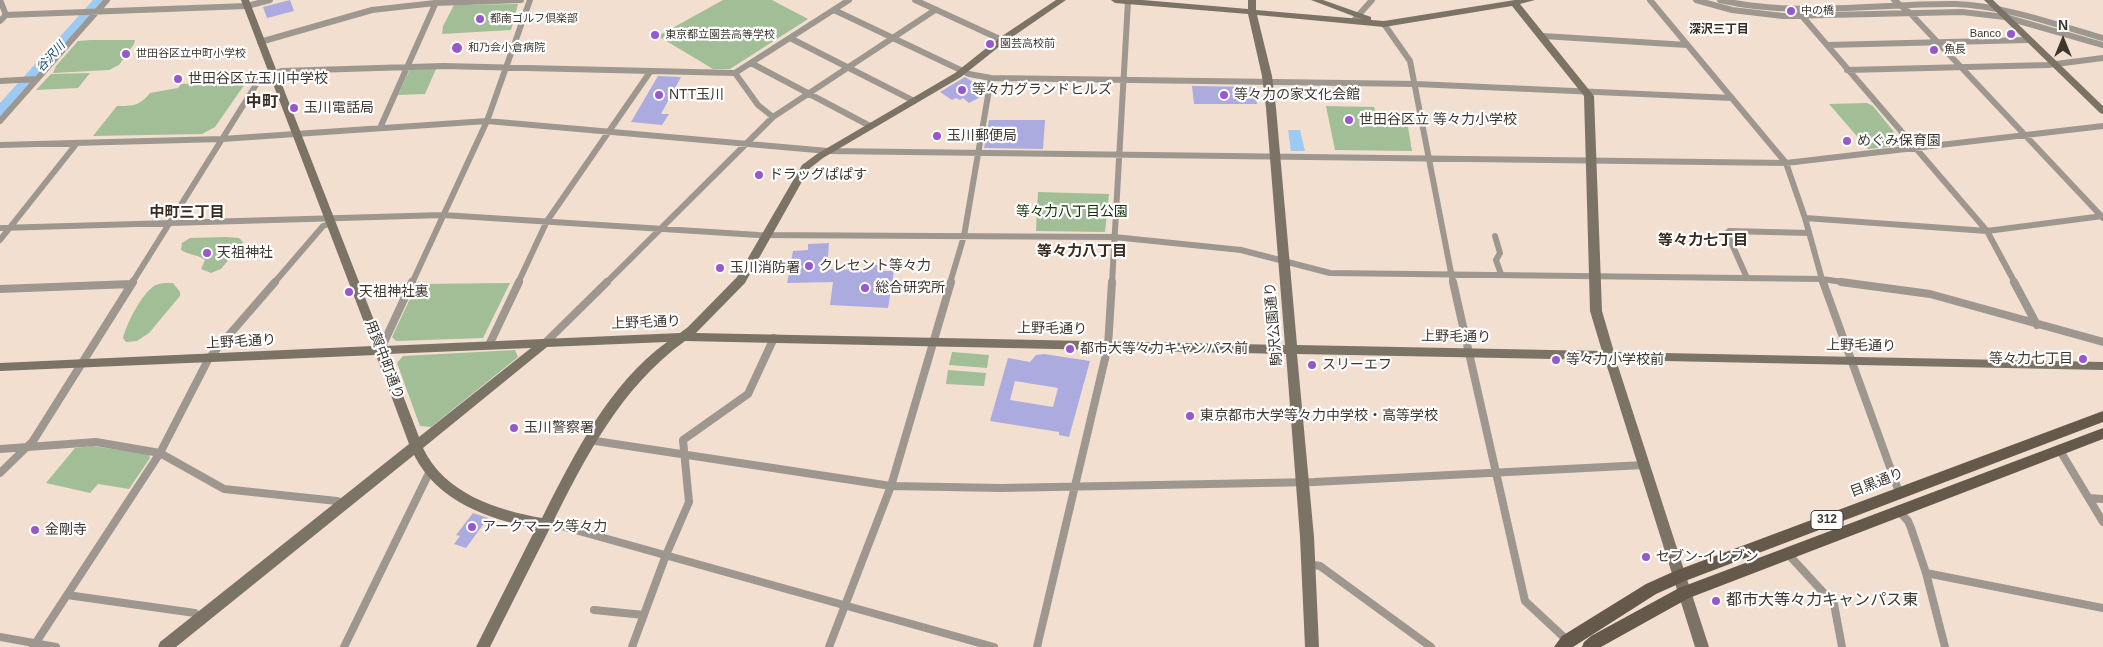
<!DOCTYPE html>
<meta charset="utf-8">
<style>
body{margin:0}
#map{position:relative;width:2103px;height:647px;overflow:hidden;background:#f2dfcf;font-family:Arial,sans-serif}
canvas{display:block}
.north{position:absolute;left:2038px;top:15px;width:50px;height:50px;-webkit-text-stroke:4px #fff;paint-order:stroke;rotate:0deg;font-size:14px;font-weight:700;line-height:20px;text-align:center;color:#3e3730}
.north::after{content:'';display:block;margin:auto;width:18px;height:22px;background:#3e3730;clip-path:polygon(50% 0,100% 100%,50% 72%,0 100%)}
</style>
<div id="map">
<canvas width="2103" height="647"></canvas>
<div class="north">N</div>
</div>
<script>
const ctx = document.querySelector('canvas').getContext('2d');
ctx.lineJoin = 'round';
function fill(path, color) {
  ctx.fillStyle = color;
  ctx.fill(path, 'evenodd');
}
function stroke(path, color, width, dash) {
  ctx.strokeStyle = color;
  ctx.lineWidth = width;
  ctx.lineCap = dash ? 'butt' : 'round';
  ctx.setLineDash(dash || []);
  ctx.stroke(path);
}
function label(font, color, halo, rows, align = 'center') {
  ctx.font = font + ' Arial,"Noto Sans JP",sans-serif';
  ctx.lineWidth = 4.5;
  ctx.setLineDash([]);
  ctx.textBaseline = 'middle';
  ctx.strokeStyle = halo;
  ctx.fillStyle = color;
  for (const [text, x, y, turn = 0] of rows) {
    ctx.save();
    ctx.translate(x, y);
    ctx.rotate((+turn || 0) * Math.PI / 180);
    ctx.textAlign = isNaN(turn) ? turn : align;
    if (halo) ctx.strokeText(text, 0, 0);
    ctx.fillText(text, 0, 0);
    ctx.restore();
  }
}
const green = new Path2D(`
 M723,0H772L808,19L730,69H713L658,36Z
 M518,4L511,30L442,34L443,26L454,5Z
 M91,40H135L134,44L119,65L109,70L53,73L56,66L78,41Z
 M410,69H436L425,94L398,95Z
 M90,73L78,88L36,90L51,74Z
 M247,81L215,127L202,134L93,136L117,106C132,106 140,106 150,93L178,88L181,84Z
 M1867,103L1873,106L1903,143L1900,146L1868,149L1829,104Z
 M1326,106L1374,107L1376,113L1386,116L1403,117L1405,126L1408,127L1412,151L1335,150Z
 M1038,192L1109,194L1105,232L1036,231Z
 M226,237L239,238L243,242L221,269L211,273L201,269L205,260C197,254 188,255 181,250L182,243L190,238Z
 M166,283H173L180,292V296L149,333L137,341L126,342L123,338C127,323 141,295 154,286C157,284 163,283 166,283Z
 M510,283L483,338L396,341L392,337L417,284Z
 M515,350L518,357L431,427L420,426L397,363L403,356Z
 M952,352L989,355L987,368L949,365Z
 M948,370L986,373L984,386L946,384Z
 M92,446L149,454L150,458L129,489L98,484L90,493L46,483L75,448Z`);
const water = new Path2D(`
 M1288,130H1300L1305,151H1291Z`);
const river = new Path2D(`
 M93,0H108L6,116L0,118V103Z`);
const building = new Path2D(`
 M290,0L294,11L267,18L263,7Z
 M658,76L681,77L661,114H669L662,125L631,122Z
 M965,77L982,88L978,91L982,92L979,94L982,96L969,103L963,98L960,100L956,98L952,100L940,92Z
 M1192,86L1255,87L1257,104H1194Z
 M989,120H1045L1043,149L984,148Z
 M829,243L827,269L864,270L865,265H878L879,271H894L888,308L830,305L833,282L787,283L793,251L808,250V244Z
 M1044,354L1090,361L1069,437L1059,435V432L990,421L1008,358L1030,362L1036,355ZM1015,381L1058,388L1053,407L1010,400Z
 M473,513L488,518L466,548L454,544L460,536L456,535Z`);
const streetFar1 = new Path2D(`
 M0,0L6,15L0,21
 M915,0L1002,40
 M1650,0L1786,163L1805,218L1823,283
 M1696,0L1732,10L1783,16L1962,12L2005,17L2103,45
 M1720,0C1797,18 1877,3 1955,4C2002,5 2057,25 2103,38
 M1894,0L1911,14L2103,218
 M1796,9L1987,231L2015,283
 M834,10L969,74L991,78L1416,84L1732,98
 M5,15L247,6L270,0
 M1355,19L1372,0
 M1384,24L1410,61L1453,283
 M1543,36L1687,45
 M790,38L914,101
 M260,42L372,10L435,3L521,0
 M1827,45L2029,40
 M751,63L870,126
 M1847,70L2048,65L2103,58
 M735,73L758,105L773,117
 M0,81L37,79
 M0,121L107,0
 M380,128L437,0
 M0,145L222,139L487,121L828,151L1786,163L2103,126
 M1805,218L1987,231L2103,216
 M0,228L443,215L758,235L1114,237L1241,250L1330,273L1822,279L1850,283
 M1495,236L1500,253L1496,260L1501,274
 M0,240L77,143
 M1747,278L1727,233L1729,231L1809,233
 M132,283L259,80L281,71L443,66L735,73L849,0
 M274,283L323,226L332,223
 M412,283L487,121L530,0
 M518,283L547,221L650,72
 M606,283L773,117L935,10
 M950,283L964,236L991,78
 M1112,283L1128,1`);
const street = new Path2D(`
 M1453,282L1525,601L1568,641
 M1823,282L1899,492
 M1841,282L1930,294L2103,342
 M2014,282L2037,325
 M0,289L131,284
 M546,342L607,282
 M489,345L519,282
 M380,351L412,282
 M589,440L891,486L1001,488L1314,482L1644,465
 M0,449L96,442L160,453L224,489L337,501L344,504
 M2059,449L2103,522
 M0,473L33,441L133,282
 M2089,498L2103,499
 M1898,510L1908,521L1911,528L1926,573L1945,647
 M544,524H554L994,647
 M1787,553L1834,604L1842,647
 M1308,564L1320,566L1431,647
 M1926,573L2103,608
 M67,595L195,613L201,618
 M594,610L644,615
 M0,637L56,647
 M33,647L160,453L209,358L275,282
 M344,647L430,471
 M632,647L666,555L689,502L683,440L748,394L774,338
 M829,647L891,486L951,282
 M1037,647L1108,346L1112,282`);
const secondary = new Path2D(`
 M241,0H249L384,346L680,333L688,327L737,277L802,165L817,154L955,73L999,38L1056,0H1066L1005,42L961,77L823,158L809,169L745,283L696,333L1285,345L1266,108L1262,76L1248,14L1115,3L1111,0H1143L1248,9V0H1256V10L1361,19L1311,0H1323L1371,17V20L1384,21L1515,0H1535L1520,4L1594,96L1602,311L1614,352L2103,362V370L1616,360L1709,647H1695L1605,360L1297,354L1314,537L1319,647H1305L1300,537L1286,354L685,341C620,388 585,458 550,528C530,567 510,607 490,647H476L536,528C489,520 437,501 414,455L176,647H158L160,642L409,444L376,355L0,371V363L373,346ZM1512,6L1584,96L1590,311L1602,351L1297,345L1276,108L1272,76L1257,15L1384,27ZM667,342C608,385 574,455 542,518C496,510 444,493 423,448L547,347ZM531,348L419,437L387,354Z
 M1984,0H1993L2103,106V114L2100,113Z`);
const primary = new Path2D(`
 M2103,411V422L1685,581L1656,594L1573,647H1554L1562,636L1646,584L1675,571Z
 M2103,428V439L1689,598L1601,647H1582L1584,642L1591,636L1679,588Z`);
const markers = [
 [1791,11,5,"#9758ce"],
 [480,19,5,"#9758ce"],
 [2011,34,5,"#9758ce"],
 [655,35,5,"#9758ce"],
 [990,44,5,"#9758ce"],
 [457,48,6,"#9758ce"],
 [1934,50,5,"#9758ce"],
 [126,54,5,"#9758ce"],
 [178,79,5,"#9758ce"],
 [962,90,5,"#9758ce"],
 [659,95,5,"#9758ce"],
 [1224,95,5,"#9758ce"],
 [294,108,5,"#9758ce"],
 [1349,120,5,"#9758ce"],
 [937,136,5,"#9758ce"],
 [1847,141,5,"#9758ce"],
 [759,175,5,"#9758ce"],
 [207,253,5,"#9758ce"],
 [809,266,5,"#9758ce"],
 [720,268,5,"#9758ce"],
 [865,288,5,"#9758ce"],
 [349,292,5,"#9758ce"],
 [1070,349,5,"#9758ce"],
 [2083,359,5,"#9758ce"],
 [1556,360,5,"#9758ce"],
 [1312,365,5,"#9758ce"],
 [1190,416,5,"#9758ce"],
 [514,428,5,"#9758ce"],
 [472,527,5,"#9758ce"],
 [35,530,5,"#9758ce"],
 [1646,557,5,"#9758ce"],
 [1716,601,5,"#9758ce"]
];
const farPoinames = [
 ["中の橋",1801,11],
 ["都南ゴルフ倶楽部",490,19],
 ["Banco",2001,34,"right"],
 ["東京都立園芸高等学校",665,35],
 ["園芸高校前",1000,44],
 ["和乃会小倉病院",468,48],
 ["魚長",1944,50],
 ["世田谷区立中町小学校",136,54]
];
const farNeighbourhoodnames = [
 ["深沢三丁目",1719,30]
];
const farWaternames = [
 ["谷沢川",51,57,-48]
];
const shields = [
 [1827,520,32]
];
const shieldNames = [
 ["312",1827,520]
];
const poiNames = [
 ["世田谷区立玉川中学校",188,79],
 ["等々力グランドヒルズ",972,90],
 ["NTT玉川",669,95],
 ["等々力の家文化会館",1234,95],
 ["玉川電話局",304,108],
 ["世田谷区立 等々力小学校",1359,120],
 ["玉川郵便局",947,136],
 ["めぐみ保育園",1857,141],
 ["ドラッグぱぱす",769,175],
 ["天祖神社",217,253],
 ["クレセント等々力",819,266],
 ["玉川消防署",730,268],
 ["総合研究所",875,288],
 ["天祖神社裏",359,292],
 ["都市大等々力キャンパス前",1080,349],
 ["等々力七丁目",2073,359,"right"],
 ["等々力小学校前",1566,360],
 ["スリーエフ",1322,365],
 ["東京都市大学等々力中学校・高等学校",1200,416],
 ["玉川警察署",524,428],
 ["アークマーク等々力",482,527],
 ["金剛寺",45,530],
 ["セブン-イレブン",1656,557]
];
const parkNames = [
 ["等々力八丁目公園",1072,212]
];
const streetNames = [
 ["上野毛通り",646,323,-2],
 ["駒沢公園通り",1274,324,-95],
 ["上野毛通り",1052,329,1],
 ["上野毛通り",1456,337,1],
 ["上野毛通り",241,342,-3],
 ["上野毛通り",1861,346,1],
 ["用賀中町通り",384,360,69],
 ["目黒通り",1877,483,-21]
];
const neighbourhoodNames = [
 ["中町三丁目",187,213],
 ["等々力七丁目",1703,241],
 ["等々力八丁目",1082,252]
];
const quarterNames = [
 ["中町",262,103]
];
const nearPoinames = [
 ["都市大等々力キャンパス東",1726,601]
];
fill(green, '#a2be97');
fill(water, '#9dcaf2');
fill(river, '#9dcaf2');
fill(building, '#ababdf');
stroke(streetFar1, '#9d978f', 6);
stroke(street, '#9d978f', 8);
fill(secondary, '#7c7367');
fill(primary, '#64594b');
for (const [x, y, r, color] of markers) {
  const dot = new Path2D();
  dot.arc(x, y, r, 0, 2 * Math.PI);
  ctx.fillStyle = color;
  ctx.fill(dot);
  stroke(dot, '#fff', 2);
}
label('11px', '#3e3730', '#fff', farPoinames, 'left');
label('bold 12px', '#3a2b1f', '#fff', farNeighbourhoodnames);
label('italic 12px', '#17486e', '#fff', farWaternames);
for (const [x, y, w] of shields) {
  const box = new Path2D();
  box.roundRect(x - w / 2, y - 9.5, w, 19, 4);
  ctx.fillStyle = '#fff';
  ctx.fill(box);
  stroke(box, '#3e3730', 1);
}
label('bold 12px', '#3e3730', null, shieldNames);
label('14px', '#3e3730', '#fff', poiNames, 'left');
label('14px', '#123201', '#fff', parkNames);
label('14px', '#3e3730', '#fff', streetNames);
label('bold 15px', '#3a2b1f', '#fff', neighbourhoodNames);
label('bold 16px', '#3a2b1f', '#fff', quarterNames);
label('16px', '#3e3730', '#fff', nearPoinames, 'left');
</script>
